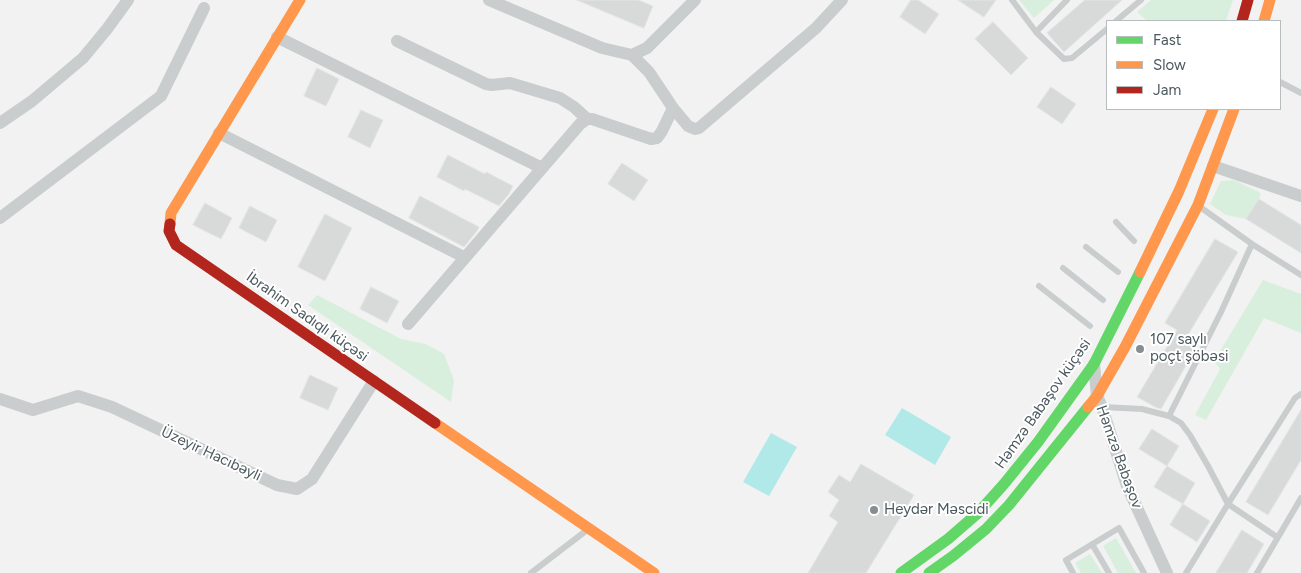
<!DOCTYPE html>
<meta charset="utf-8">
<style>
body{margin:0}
#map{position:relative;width:1301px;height:573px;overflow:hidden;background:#f2f2f2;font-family:Figtree,sans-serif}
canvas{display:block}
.legend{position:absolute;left:1106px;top:20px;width:175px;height:90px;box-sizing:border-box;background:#fff;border:1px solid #b7bcbe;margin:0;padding:6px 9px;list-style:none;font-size:15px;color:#4a585d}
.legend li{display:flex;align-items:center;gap:10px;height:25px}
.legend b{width:25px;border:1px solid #b7bcbe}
</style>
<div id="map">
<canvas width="1301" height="573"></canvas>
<ul class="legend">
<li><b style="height:6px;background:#63d668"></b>Fast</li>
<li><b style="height:6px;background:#ff974d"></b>Slow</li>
<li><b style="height:6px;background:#b3261e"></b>Jam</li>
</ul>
</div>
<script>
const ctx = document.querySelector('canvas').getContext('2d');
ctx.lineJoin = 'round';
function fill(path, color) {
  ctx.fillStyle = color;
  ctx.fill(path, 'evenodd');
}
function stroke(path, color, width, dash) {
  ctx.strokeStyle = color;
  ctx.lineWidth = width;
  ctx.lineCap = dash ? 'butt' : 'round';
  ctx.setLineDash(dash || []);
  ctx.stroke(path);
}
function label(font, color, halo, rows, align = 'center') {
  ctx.font = font + ' Figtree,sans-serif';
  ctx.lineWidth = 4;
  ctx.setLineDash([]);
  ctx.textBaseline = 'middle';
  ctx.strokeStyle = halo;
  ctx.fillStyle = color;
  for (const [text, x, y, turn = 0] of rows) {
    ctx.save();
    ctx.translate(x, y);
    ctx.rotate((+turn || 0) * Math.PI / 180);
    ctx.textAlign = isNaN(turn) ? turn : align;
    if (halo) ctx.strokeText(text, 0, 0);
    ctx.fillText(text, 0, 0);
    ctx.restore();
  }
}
const green = new Path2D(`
 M1019,0H1054L1034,18Z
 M1151,0H1233L1226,21H1147L1137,12Z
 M1234,180L1261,193L1259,199L1246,219L1226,215L1210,204L1221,181Z
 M1263,280L1301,294V333L1264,318L1206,420L1195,415L1220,369L1214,361Z
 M317,295L401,339L426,344L444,354L454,380L451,402L308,305Z
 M1116,538L1136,573H1118L1103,546Z
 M1090,554L1102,573H1081L1075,563Z`);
const water = new Path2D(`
 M902,408L951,437L935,465L885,435Z
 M771,433L797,447L769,496L743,482Z`);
const building = new Path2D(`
 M577,0H638L653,6L644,28Z
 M911,0H918L939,14L925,34L900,17Z
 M958,0H996L984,17Z
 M1085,0H1122L1064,52L1047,33Z
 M993,22L1028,58L1011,75L975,39Z
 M317,68L339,79L326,106L304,96Z
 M1051,87L1076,104L1062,124L1037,107Z
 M361,110L383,120L370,148L348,137Z
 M448,155L485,174L486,172L513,186L509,194L499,206L465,189L464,191L437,177Z
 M622,163L648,180L634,201L608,184Z
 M420,196L479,227L477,231L464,247L409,218Z
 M1259,199L1301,225V253L1246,219Z
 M205,203L232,218L221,239L193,225Z
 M250,206L277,220L266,242L239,228Z
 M325,214L352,228L325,281L298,267Z
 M1215,239L1238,252L1186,338L1198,345L1161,409L1155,407L1137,397L1177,330L1165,323Z
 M371,287L399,301L387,323L360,309Z
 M310,375L338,388L328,410L300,398Z
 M1301,410V460L1268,515L1246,502Z
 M1152,429L1179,446L1167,466L1139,449Z
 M861,464L914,495L866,573H808L838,522L829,516L839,500L828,492L839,475L850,482Z
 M1167,466L1195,483L1183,504L1154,487Z
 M1183,504L1210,521L1197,542L1170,525Z
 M1242,530L1264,544L1247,573H1216Z`);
const lane = new Path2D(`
 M1012,0L1036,32L1064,59L1072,58L1107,29
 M1116,21L1141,0
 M1036,32L1067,0
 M1280,82L1301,93
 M1200,207L1252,244L1301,275
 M1116,222L1134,241
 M1086,247L1118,272
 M1063,268L1103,300
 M1039,286L1090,326
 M1102,407L1142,409L1169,416L1181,423L1190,435L1208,466L1228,504L1277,537
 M1169,416L1221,312L1252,244
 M1092,544L1109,573
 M531,573L587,530
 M1073,573L1066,560L1119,528L1144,573
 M1186,573L1228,504L1295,398L1301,394
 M1257,573L1301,498`);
const street = new Path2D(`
 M489,0L602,48L632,55
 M277,37L542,168
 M397,41L486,84L492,85L510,83L560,98L574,107L587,119
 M632,55L649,72L673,108L688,126L695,129L699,128L816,28L842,0
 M632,55L647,48L695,0
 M0,123L32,101L83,58L107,29L128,0
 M219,133L464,257
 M1213,166L1301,196
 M0,218L161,96L204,8
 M408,324L580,124L587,119H592L651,139L657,138L662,131L673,108
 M1094,364L1097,396L1102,407L1127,486L1167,573
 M0,399L33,410L78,396L112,407L277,485L297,489L312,479L374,381`);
const fast = new Path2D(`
 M901,573L948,539L978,513L1004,484L1038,442L1094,364L1140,272
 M929,573L953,556L986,529L1009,505L1088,407`);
const slow = new Path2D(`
 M1264,21L1270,0
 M170,224L171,213L300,0
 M1140,272L1179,191L1213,109
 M1088,407L1097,396L1125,347L1198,205L1234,109
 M435,423L654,573`);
const jam = new Path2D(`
 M1242,21L1248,0
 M170,224L169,231L176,245L435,423`);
const markers = [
 [1140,349,5,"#858e91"],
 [874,510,5,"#858e91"]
];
const streetNames = [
 ["İbrahim Sadıqlı küçəsi",307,317,35],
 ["Həmzə Babaşov küçəsi",1043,404,-55],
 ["Üzeyir Hacıbəyli",211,454,25],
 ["Həmzə Babaşov",1119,457,70]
];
const poiNames = [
 ["107 saylı",1150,340],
 ["poçt şöbəsi",1150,357],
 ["Heydər Məscidi",884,510]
];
fill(green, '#d9efdd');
fill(water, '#b1e9e8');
fill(building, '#d8dada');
stroke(building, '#e3e4e4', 1);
stroke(lane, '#cacdcd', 6);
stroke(street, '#cacdcd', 12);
stroke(fast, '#63d668', 11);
stroke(slow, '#ff974d', 11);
stroke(jam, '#b3261e', 11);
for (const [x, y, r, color] of markers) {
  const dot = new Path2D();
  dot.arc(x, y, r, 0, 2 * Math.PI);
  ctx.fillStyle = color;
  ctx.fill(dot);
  stroke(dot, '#fff', 2);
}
label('15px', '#4a585d', '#fff', streetNames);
label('15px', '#4a585d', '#fff', poiNames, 'left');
</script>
